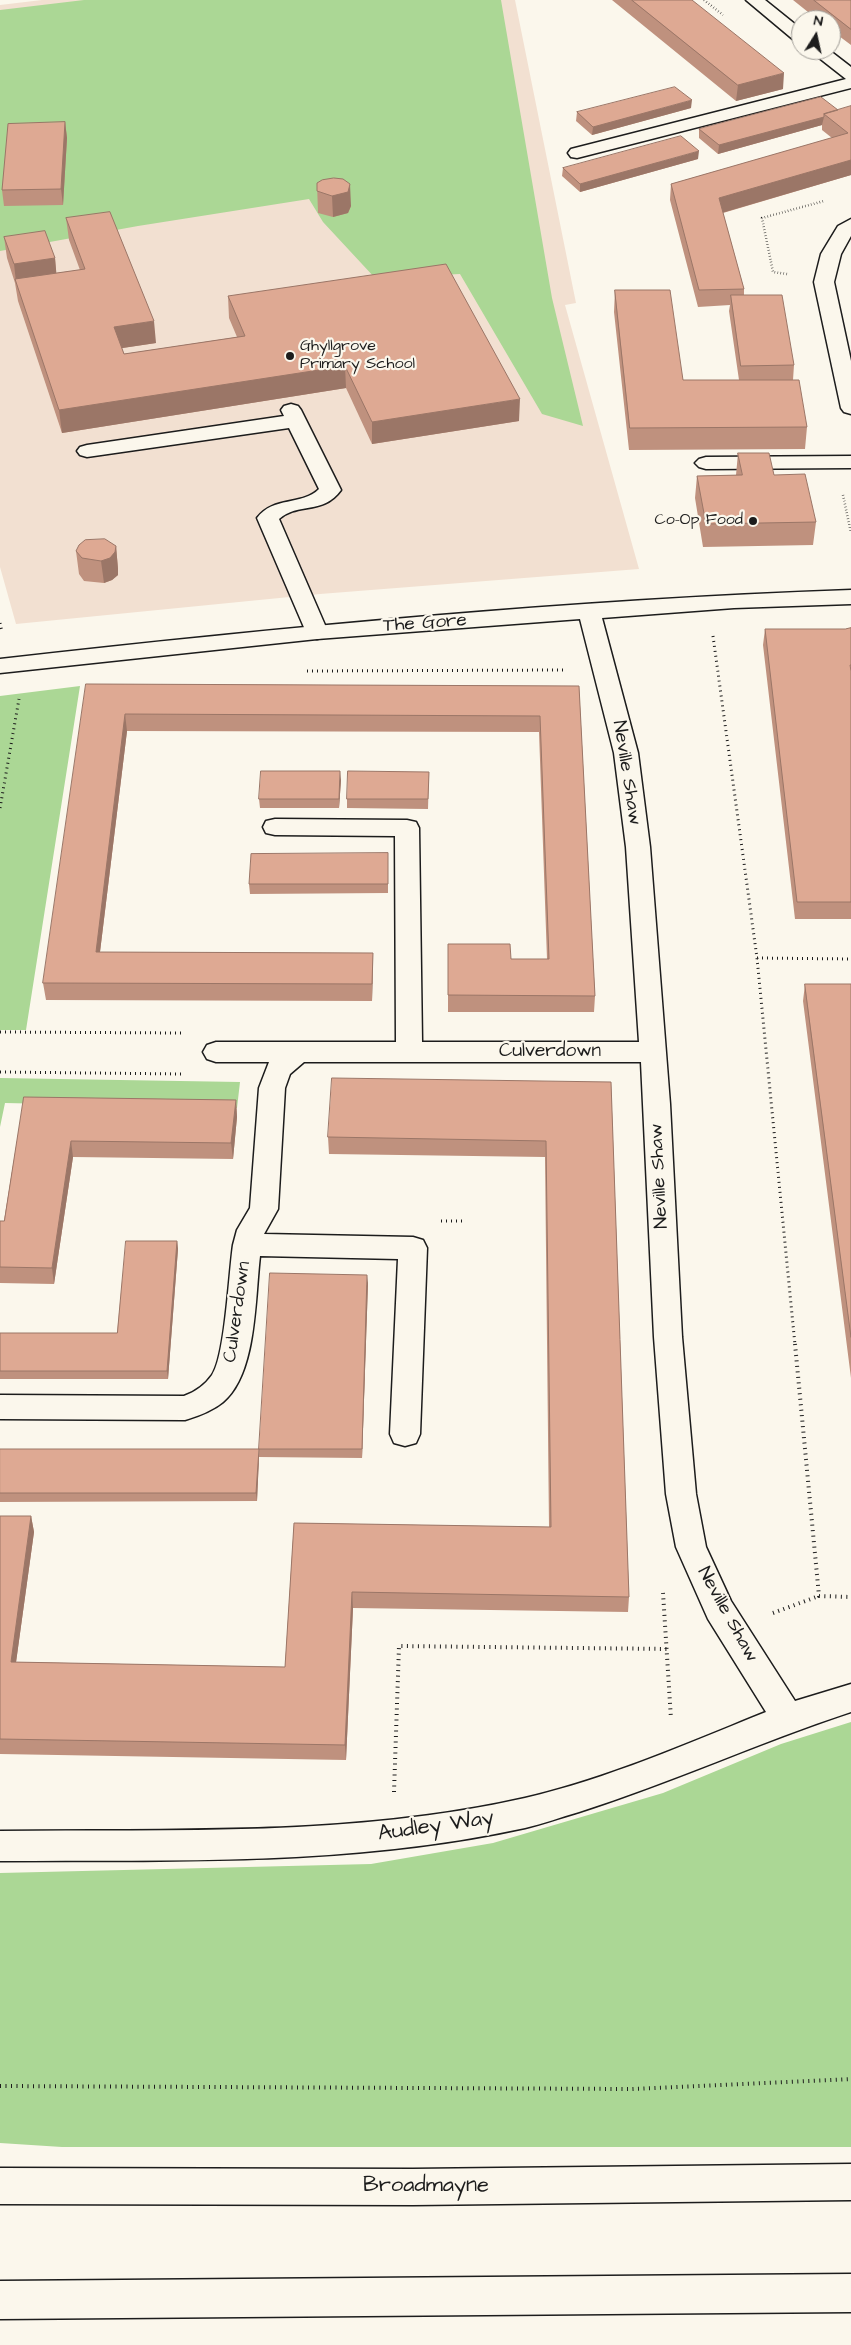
<!DOCTYPE html>
<style>
body{margin:0}
#map{position:relative;width:851px;height:2345px;overflow:hidden;background:#fbf7ec;font-family:"Architects Daughter",sans-serif}
canvas{display:block}
.north{position:absolute;left:791px;top:10px;width:50px;height:50px;box-sizing:border-box;background:#fbf7ec;border:1px solid #a29f99;border-radius:50%;rotate:10deg;font-size:14px;font-weight:700;line-height:20px;text-align:center;color:#1c1c1c}
.north::after{content:'';display:block;margin:auto;width:18px;height:22px;background:#1c1c1c;clip-path:polygon(50% 0,100% 100%,50% 72%,0 100%)}
</style>
<div id="map">
<canvas width="851" height="2345"></canvas>
<div class="north">N</div>
</div>
<script>
const ctx = document.querySelector('canvas').getContext('2d');
ctx.lineJoin = 'round';
function fill(path, color) {
  ctx.fillStyle = color;
  ctx.fill(path, 'evenodd');
}
function stroke(path, color, width, dash) {
  ctx.strokeStyle = color;
  ctx.lineWidth = width;
  ctx.lineCap = dash ? 'butt' : 'round';
  ctx.setLineDash(dash || []);
  ctx.stroke(path);
}
function label(font, color, halo, rows, align = 'center') {
  ctx.font = font + ' "Architects Daughter",sans-serif';
  ctx.lineWidth = 4.5;
  ctx.setLineDash([]);
  ctx.textBaseline = 'middle';
  ctx.strokeStyle = halo;
  ctx.fillStyle = color;
  for (const [text, x, y, turn = 0] of rows) {
    ctx.save();
    ctx.translate(x, y);
    ctx.rotate((+turn || 0) * Math.PI / 180);
    ctx.textAlign = isNaN(turn) ? turn : align;
    if (halo) ctx.strokeText(text, 0, 0);
    ctx.fillText(text, 0, 0);
    ctx.restore();
  }
}
const built = new Path2D(`
 M42,0H515L576,303L565,305L639,569L320,594L16,624L0,567V5Z`);
const green = new Path2D(`
 M84,0H501L552,298L583,426L542,414L460,274L375,278L323,222L309,199L138,226L0,251V10Z
 M80,686L26,1030H0V696Z
 M0,1078L240,1082L237,1108L5,1103L0,1127Z
 M851,1722V2147H62L0,2143V1873L371,1864L493,1843L663,1793L781,1744Z`);
const pathFar2 = new Path2D(`
 M704,0L723,15
 M787,274L773,272L762,218L824,201
 M843,495L851,533`);
const pathFar1 = new Path2D(`
 M0,623L2,632
 M713,636L757,958L795,1345
 M307,671L563,670
 M0,808L19,699
 M757,958L851,959
 M0,1032L182,1033
 M0,1072L182,1074
 M441,1221H463`);
const path = new Path2D(`
 M795,1344L819,1596L851,1597
 M663,1593L671,1719
 M773,1613L819,1596
 M394,1792L399,1646L667,1649
 M0,2086L631,2089L851,2079`);
const lane = new Path2D(`
 M291,404L298,406L301,410L341,490C323,515 298,502 279,519L328,632L325,637L317,639L309,637L306,632L257,518C273,496 302,506 319,489L289,428L87,457L80,455L77,451L80,447L87,445L284,416L281,410L284,406Z`);
const street = new Path2D(`
 M746,0H765L801,29V42L795,41Z
 M809,50H829L851,67V88L577,158L571,157L568,153L571,149L846,79Z
 M851,219V236L841,254L834,282L851,361V414L844,412L841,408L814,282L821,254L838,226Z
 M851,456V468L706,469L699,467L695,463L699,459L706,457Z
 M851,590V604L734,608L602,618L638,753L650,847L670,1104L682,1337L696,1494L706,1547L731,1601L795,1701L851,1684V1712C759,1742 671,1783 579,1812C561,1817 543,1824 525,1828C352,1866 175,1860 0,1861V1831C175,1829 354,1837 525,1798C607,1779 689,1743 766,1712L708,1619L676,1547L666,1494L654,1337L641,1062H304L290,1074L285,1088L278,1209L264,1234L413,1237L423,1240L427,1248L420,1434L416,1443L405,1446L394,1443L390,1434L398,1259L260,1256C255,1297 257,1374 223,1402C212,1411 198,1416 185,1420L0,1419V1395L184,1396C195,1392 205,1385 212,1375C225,1357 229,1272 233,1245L237,1230L250,1208L259,1088L269,1062H216L207,1059L203,1052L207,1045L216,1042H396L395,836L275,835L266,833L263,827L266,821L275,819L407,820L416,822L419,828L422,1042H639L626,847L614,753L580,619L317,639L0,673V659C283,627 567,600 851,590Z`);
const primary = new Path2D(`
 M851,2164V2200L413,2205L0,2204V2168L413,2169Z
 M851,2274V2312L0,2319V2281Z`);
const wall = new Path2D(`
 M612,0H692L783,89L736,101Z
 M793,0H851V45L831,30V20H818Z
 M851,106V175L723,213L744,289V295L794,365L793,380L807,427L805,449L629,450L614,312L615,290L683,380H739L729,311L730,305L698,307L670,200L671,184L832,138L822,130V125L718,154L699,138V129L838,110Z
 M691,108L592,135L576,121L577,112Z
 M65,122L67,138L63,205L4,206L2,190Z
 M698,159L580,192L562,176L563,168Z
 M317,183L351,206L348,213L333,217L318,213Z
 M66,218L156,343L122,348L124,354L237,337L229,318L228,296L519,421L372,444L346,388L62,433L18,301L15,283L7,258L4,237L55,258L56,273L80,270L69,240Z
 M738,453L774,475L816,522L813,545L703,547L695,498L697,476L736,475Z
 M116,546L118,569V575L112,580L104,583L84,581L79,574L76,551Z
 M851,628V919H795L763,645L765,629H845Z
 M86,684L579,686L595,996L594,1012H448V944L511,959H547L539,732L127,731L100,952L373,953L372,1001L46,1000L43,983Z
 M429,772L428,809L347,808V799Z
 M341,780L339,808H260L259,799Z
 M388,853V893L250,894L249,884Z
 M805,984H851V1378L803,1001Z
 M611,1082L629,1597L628,1612L353,1608L346,1760L0,1754V1516H31L34,1532L16,1662L285,1667L294,1523L549,1527L545,1157L329,1154L328,1137Z
 M24,1097L236,1100L237,1117L233,1159L73,1157L54,1284L0,1283V1221H4Z
 M177,1241L178,1249L168,1379H0V1333H117Z
 M368,1283L362,1458L259,1457V1449Z
 M0,1449L259,1457L257,1501L0,1502Z`);
const shadedWall = new Path2D(`
 M784,73L783,89L736,101L738,85Z
 M692,100L691,108L592,135L593,127Z
 M824,117L822,125L718,154L719,145Z
 M65,122L67,138L63,205L61,189Z
 M699,151L698,159L580,192V184Z
 M851,160V175L718,214L719,198Z
 M350,184L351,206L348,213L333,217L332,196Z
 M55,258L57,280L16,282L14,264Z
 M154,321L156,343L116,349L114,327Z
 M345,366L346,388L62,433L59,410Z
 M520,399L519,421L372,444V422Z
 M116,546L118,569V575L112,580L104,583L101,561Z
 M125,714L127,731L98,968L96,952Z
 M340,771L341,780L339,808V799Z
 M373,953V970L372,1001V984Z
 M236,1100L237,1117L233,1159L231,1143Z
 M71,1141L73,1157L54,1284L52,1268Z
 M177,1241L178,1249L168,1379L167,1371Z
 M367,1275L368,1283L362,1458V1449Z
 M259,1449V1457L257,1501L256,1493Z
 M31,1516L34,1532L14,1677L11,1662Z
 M352,1592L353,1608L346,1760L345,1745Z`);
const building = new Path2D(`
 M632,0H692L784,73L738,85Z
 M814,0H851V29Z
 M675,87L692,100L593,127L577,112Z
 M821,97L838,110L824,114V117L719,145L699,129Z
 M851,106V160L719,198L744,289L699,290L671,184L848,133L824,114Z
 M65,122L61,189L2,190L8,124Z
 M681,136L699,151L580,184L563,168Z
 M334,178L343,179L350,184L348,192L332,196L317,191V183L322,180Z
 M110,212L154,321L114,327L124,354L245,336L228,296L446,264L520,399L372,422L345,366L59,410L15,279L85,269L66,218Z
 M45,231L55,258L14,264L4,237Z
 M615,290H670L683,380H799L807,427L630,428Z
 M731,295H782L794,365L741,366Z
 M738,453H769L774,475L805,474L816,522L706,524L697,476L742,475Z
 M105,539L116,546L115,552L110,558L101,561L82,558L76,551L79,545L85,540Z
 M851,628V665H850L851,671V902H797L765,629H845Z
 M86,684L579,686L595,996L448,995V944H510L511,959H549L540,716L125,714L96,952L373,953L372,984L43,983Z
 M261,771H340L339,799H259Z
 M348,771L429,772L428,799H347Z
 M388,853V884H249L251,854Z
 M805,984H851V1337Z
 M332,1078L611,1082L629,1597L352,1592L345,1745L0,1739V1516H31L11,1662L285,1667L294,1523L551,1527L546,1141L328,1137Z
 M24,1097L236,1100L231,1143L71,1141L52,1268L0,1267V1221H4Z
 M126,1241H177L167,1371H0V1333H117Z
 M270,1273L367,1275L362,1449H259Z
 M0,1449H259L256,1493H0Z`);
const markers = [
 [290,356,5,"#1c1c1c"],
 [753,521,5,"#1c1c1c"]
];
const farPoinames = [
 ["Ghyllgrove",300,347],
 ["Primary School",300,365],
 ["Co-Op Food",743,521,"right"]
];
const streetNames = [
 ["The Gore",425,624,-4],
 ["Neville Shaw",626,773,81],
 ["Culverdown",550,1052],
 ["Neville Shaw",660,1176,-93],
 ["Culverdown",238,1312,-82],
 ["Neville Shaw",727,1615,61]
];
const nearStreetnames = [
 ["Audley Way",436,1827,-8],
 ["Broadmayne",426,2186]
];
fill(built, '#f2e0d1');
fill(green, '#abd795');
stroke(lane, '#1c1c1c', 3);
stroke(street, '#1c1c1c', 3);
stroke(primary, '#1c1c1c', 3);
stroke(pathFar2, '#1c1c1c', 2.5, [0.5, 2.5]);
stroke(pathFar1, '#1c1c1c', 3, [1, 4]);
stroke(path, '#1c1c1c', 4, [1, 4.5]);
fill(lane, '#fbf7ec');
fill(street, '#fbf7ec');
fill(primary, '#fbf7ec');
fill(wall, '#bf917e');
fill(shadedWall, '#9b7667');
fill(building, '#dea993');
stroke(building, '#9b7667', 1);
for (const [x, y, r, color] of markers) {
  const dot = new Path2D();
  dot.arc(x, y, r, 0, 2 * Math.PI);
  ctx.fillStyle = color;
  ctx.fill(dot);
  stroke(dot, '#fbf7ec', 2);
}
label('16px', '#1c1c1c', '#fbf7ec', farPoinames, 'left');
label('19px', '#1c1c1c', '#fbf7ec', streetNames);
label('22px', '#1c1c1c', '#fbf7ec', nearStreetnames);
</script>
